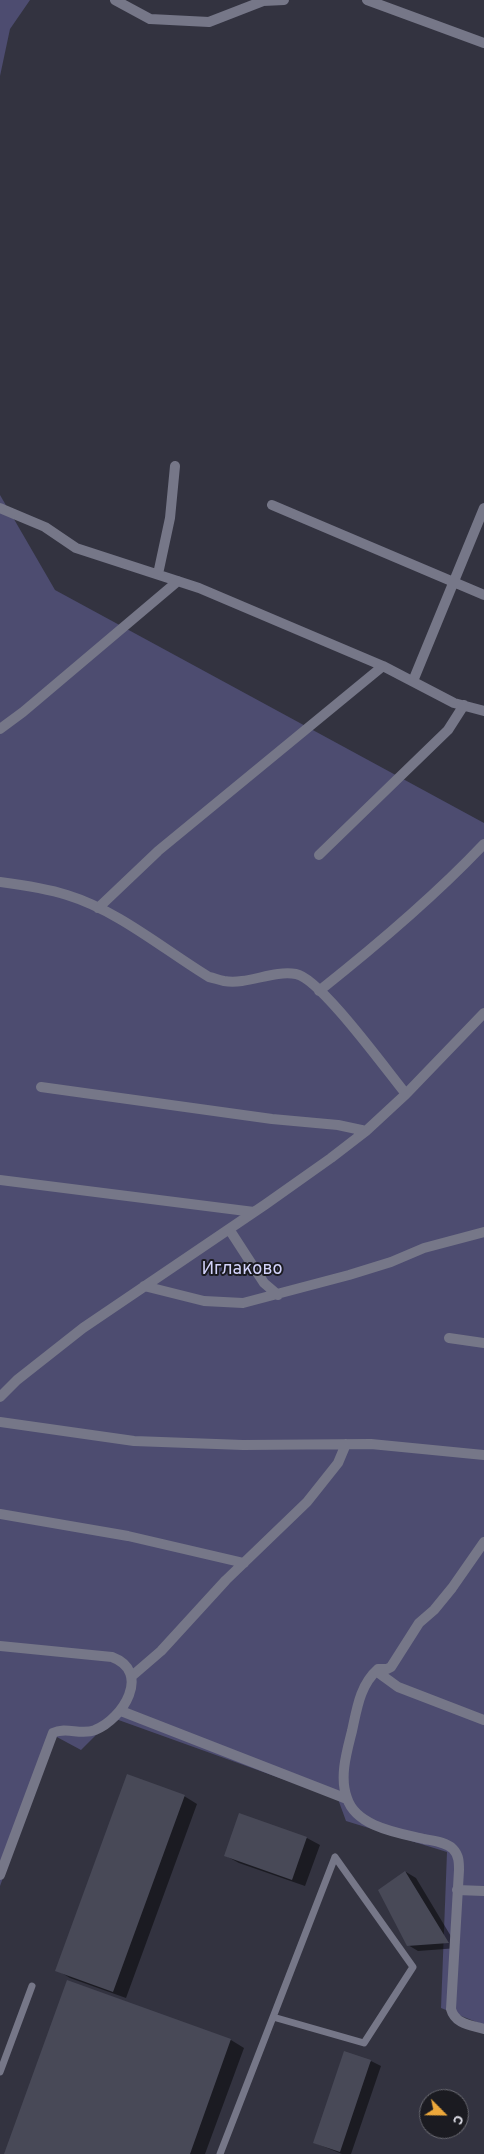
<!DOCTYPE html>
<meta charset="utf-8">
<style>
body{margin:0}
#map{position:relative;width:484px;height:2154px;overflow:hidden;background:#333340;font-family:Overpass,sans-serif}
canvas{display:block}
.north{position:absolute;left:419px;top:2089px;width:50px;height:50px;box-sizing:border-box;background:#1b1b21;border:1px solid #6b6b73;border-radius:50%;rotate:113deg;font-size:14px;font-weight:700;line-height:20px;text-align:center;color:#e4e4ed}
.north::after{content:'';display:block;margin:auto;width:18px;height:22px;background:#eda83b;clip-path:polygon(50% 0,100% 100%,50% 72%,0 100%)}
</style>
<div id="map">
<canvas width="484" height="2154"></canvas>
<div class="north">С</div>
</div>
<script>
const ctx = document.querySelector('canvas').getContext('2d');
ctx.lineJoin = 'round';
function fill(path, color) {
  ctx.fillStyle = color;
  ctx.fill(path, 'evenodd');
}
function stroke(path, color, width, dash) {
  ctx.strokeStyle = color;
  ctx.lineWidth = width;
  ctx.lineCap = dash ? 'butt' : 'round';
  ctx.setLineDash(dash || []);
  ctx.stroke(path);
}
function label(font, color, halo, rows, align = 'center') {
  ctx.font = font + ' Overpass,sans-serif';
  ctx.lineWidth = 4;
  ctx.setLineDash([]);
  ctx.textBaseline = 'middle';
  ctx.strokeStyle = halo;
  ctx.fillStyle = color;
  for (const [text, x, y, turn = 0] of rows) {
    ctx.save();
    ctx.translate(x, y);
    ctx.rotate((+turn || 0) * Math.PI / 180);
    ctx.textAlign = isNaN(turn) ? turn : align;
    if (halo) ctx.strokeText(text, 0, 0);
    ctx.fillText(text, 0, 0);
    ctx.restore();
  }
}
const green = new Path2D(`
 M0,0H30L10,29L0,76Z
 M0,495L55,590L484,823V2025L441,2008L447,1852L346,1821L338,1799L113,1718L81,1750L55,1736L0,1886Z`);
const shadow = new Path2D(`
 M184,1796L197,1804L126,1998L70,1978L57,1970Z
 M307,1838L320,1845L305,1886L239,1863L226,1856Z
 M406,1872L416,1878L458,1948L418,1951L408,1945Z
 M68,1982L231,2040L244,2048L205,2154H5Z
 M371,2061L381,2066L351,2154H342L315,2143Z`);
const building = new Path2D(`
 M127,1774L185,1795L113,1992L55,1971Z
 M239,1813L307,1837L292,1880L224,1856Z
 M405,1871L449,1943L407,1946L378,1890Z
 M67,1980L231,2039L190,2154H4Z
 M344,2051L371,2060L340,2152L313,2143Z`);
const service = new Path2D(`
 M273,2017L364,2043L413,1967L335,1857
 M0,2072L32,1986
 M220,2154L335,1857`);
const minor = new Path2D(`
 M115,0L150,19L209,22L263,1L284,0
 M367,0L484,43
 M272,505L484,595
 M0,508L45,527L76,548L199,588L383,666L454,703L484,711
 M158,574L170,518L175,466
 M413,681L484,508
 M0,729L23,712L178,581
 M319,855L448,730L464,705
 M0,882C23,885 45,888 67,895C119,911 163,949 209,977C214,978 219,980 224,981C248,985 272,970 296,974C320,978 387,1071 406,1094
 M98,908L158,851L383,666
 M319,991C377,945 433,898 484,844
 M41,1087L272,1119L338,1125L366,1131
 M0,1180L254,1212
 M229,1229L264,1283L278,1295
 M144,1286L204,1301L243,1303L349,1275L391,1262L424,1248L484,1232
 M449,1338L484,1343
 M0,1397L17,1380L83,1328L266,1204L331,1158L366,1131L406,1094L484,1013
 M0,1422L134,1441L243,1445L371,1444L484,1455
 M0,1514L128,1536L244,1563
 M484,1542L452,1588L434,1610L419,1623L391,1667L387,1669H378C360,1685 357,1708 352,1731C347,1751 339,1777 347,1798C356,1827 399,1833 424,1839C434,1841 446,1842 453,1849C459,1855 459,1863 459,1870L451,2009C455,2024 470,2025 484,2029
 M0,1646L112,1657C152,1672 123,1719 95,1730C81,1736 66,1726 53,1733L0,1875
 M376,1671L398,1687L484,1720
 M132,1676L161,1651L226,1580L307,1502L338,1463L346,1444
 M121,1711L347,1799
 M457,1890L484,1891`);
const parkNames = [
 ["Иглаково",242,1270]
];
fill(green, '#4d4c70');
fill(shadow, '#0007');
fill(building, '#484957');
stroke(service, '#767788', 7);
stroke(minor, '#767788', 10);
label('18px', '#d2d2fa', '#1b1b21', parkNames);
</script>
